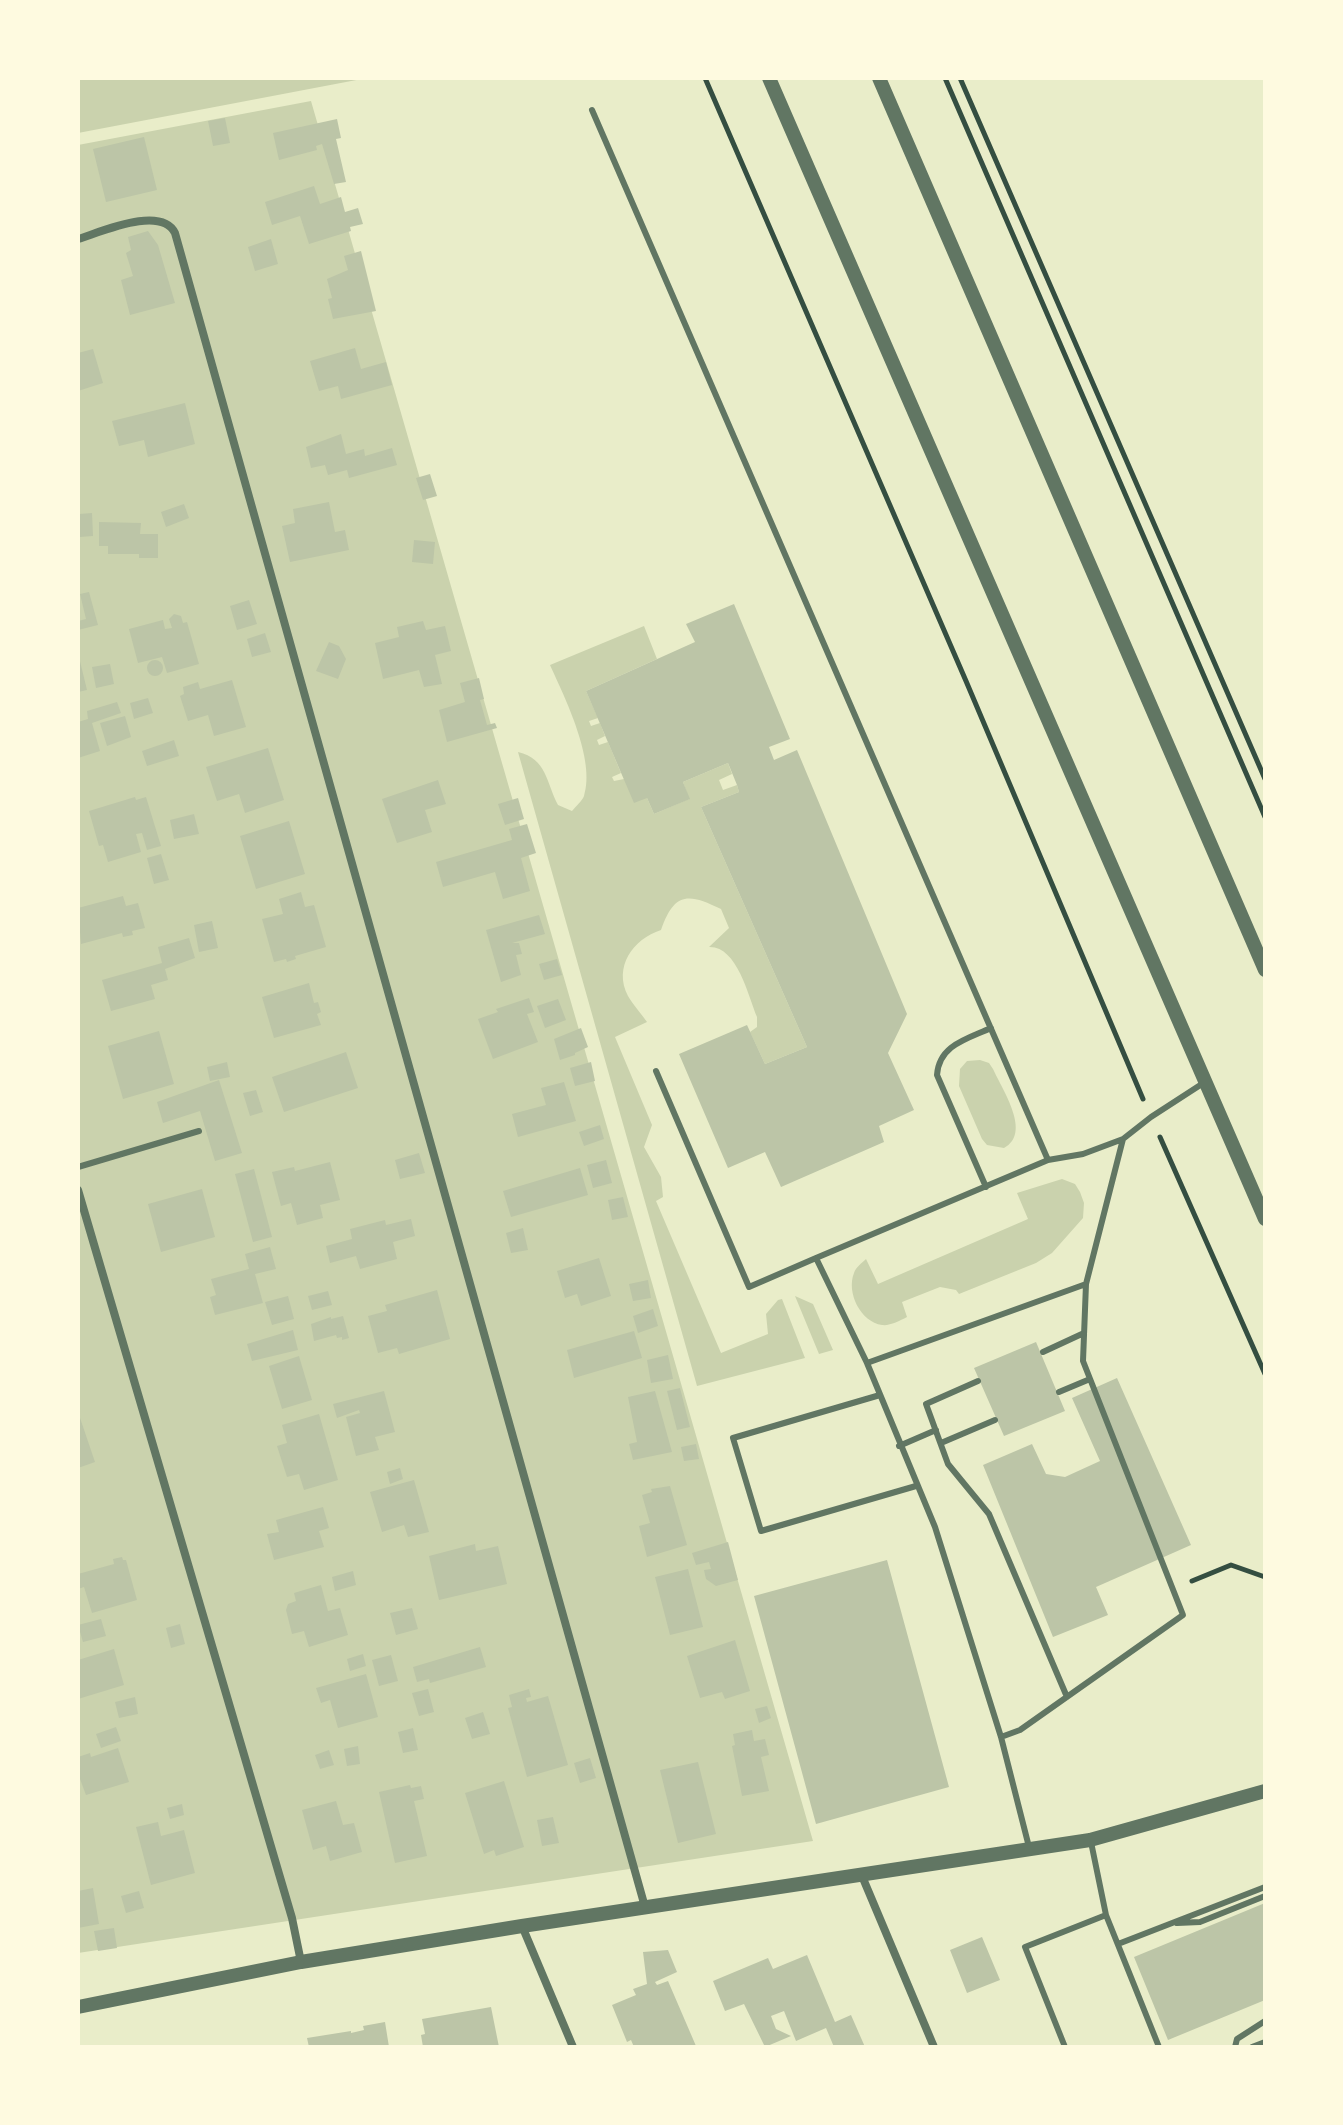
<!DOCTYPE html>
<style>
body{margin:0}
#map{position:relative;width:1343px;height:2125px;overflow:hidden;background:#e9edc9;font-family:Helvetica,sans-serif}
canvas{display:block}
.frame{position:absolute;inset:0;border:80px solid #fefae0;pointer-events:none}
</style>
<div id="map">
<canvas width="1343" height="2125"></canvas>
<div class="frame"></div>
</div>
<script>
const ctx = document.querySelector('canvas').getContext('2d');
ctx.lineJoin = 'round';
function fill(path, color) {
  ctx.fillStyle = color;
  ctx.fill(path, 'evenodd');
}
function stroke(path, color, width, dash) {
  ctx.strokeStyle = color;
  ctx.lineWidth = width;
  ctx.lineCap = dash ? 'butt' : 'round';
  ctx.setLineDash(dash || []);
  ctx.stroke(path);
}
const green = new Path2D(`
 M78,78H367L78,133Z
 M311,101L813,1841L78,1953V145Z
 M644,626L657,659L586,691L598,718L589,721L591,726L600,723L605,736L597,740L599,745L608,742L621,773L612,777L614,781L624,779L647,798L654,814L689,799L683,782L728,763L732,774L719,780L723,790L737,785L739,792L701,807L807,1047L765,1064L750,1032L757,1027V1017C748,995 737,946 709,947L729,928L721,909C687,892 674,893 661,930C633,939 613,967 628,996C633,1005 641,1013 647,1022L615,1037L652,1125L644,1147L661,1177L663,1197L656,1201L721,1353L768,1334L766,1314L778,1300L782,1299L805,1358L697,1386L518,752C547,759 546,782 558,805L572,811C576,806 582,801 584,796C596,760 565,698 550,665Z
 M980,1060L989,1063L993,1069C1003,1091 1032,1133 1004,1148L987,1145L982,1139L959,1086L960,1069L967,1061Z
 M1062,1179L1075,1184L1080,1192L1084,1203L1083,1218L1052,1253L1036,1263L959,1294L956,1290L940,1287L902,1302L907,1317C899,1321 890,1326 882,1325C861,1322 846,1293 854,1273C856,1267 862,1263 866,1259L878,1284L1028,1219L1017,1193Z
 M795,1296L813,1304L833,1350L819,1354Z`);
const building = new Path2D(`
 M225,118L230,143L213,146L208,121Z
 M337,119L341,138L336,139L346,182L334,184L322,144L316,146L317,150L279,160L273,133Z
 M144,137L157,190L106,202L93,149Z
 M314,186L320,204L341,197L345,212L358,208L363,224L350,227L351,231L309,244L300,216L272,225L265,202Z
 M148,231L158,245L175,303L130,315L121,280L133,276L126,253L131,250L128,237Z
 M271,239L278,264L255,271L248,247Z
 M361,251L376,311L333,319L328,299L332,298L327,279L348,270L344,256Z
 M355,348L361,369L386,362L392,385L341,399L338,386L319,391L310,361Z
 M93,349L103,383L78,391V353Z
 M185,403L195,444L148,457L144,440L119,446L112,421Z
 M341,434L346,454L364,449L365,456L392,448L397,465L349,478L347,470L328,475L325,465L311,468L306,447Z
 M430,474L437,496L423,500L416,478Z
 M329,502L335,532L345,530L349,550L290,562L282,526L295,523L293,509Z
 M184,504L189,518L166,527L161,512Z
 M92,513L93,536L80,537L79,514Z
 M99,522L141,523L140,534H158V558H139V554H108V546H99Z
 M414,540L435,542L433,564L412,562Z
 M89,592L98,625L78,630V621L86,619L80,594Z
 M249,600L257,624L237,630L230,606Z
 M734,604L790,739L769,747L774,760L797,750L907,1014L888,1053L914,1110L879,1126L884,1142L781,1187L765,1152L728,1168L679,1054L747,1025L765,1064L807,1047L701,807L739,792L737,785L728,763L683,782L690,799L654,814L647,798L634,803L586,691L695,642L686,624Z
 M174,614L181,616L183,623L187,622L199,664L167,673L162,657L138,663L129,629L163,620L165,629L172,628L169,619Z
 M423,621L426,630L445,626L451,651L435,655L442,684L424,687L419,670L383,679L375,643L399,637L397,627Z
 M265,633L271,652L252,657L247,639Z
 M329,642L339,646L346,659L338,679L316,671Z
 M78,653L87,690L78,692Z
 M147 668a8 8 0 1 1 16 0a8 8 0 1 1-16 0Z
 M110,664L114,684L96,688L92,667Z
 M479,678L484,699L480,700L487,725L495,723L497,728L447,742L439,710L465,702L460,683Z
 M232,680L246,727L214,736L208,715L188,721L180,696L184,694L183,687L198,682L200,689Z
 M148,698L153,713L134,719L130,703Z
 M117,702L121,713L92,723L100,751L78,758V722L88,719L87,711Z
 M125,716L131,737L107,746L100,723Z
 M174,740L179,756L147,766L142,751Z
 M268,748L284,800L245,813L239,794L217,801L206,767Z
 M438,780L446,804L425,810L432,832L397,843L382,799Z
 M135,797L136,800L146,797L161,846L147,850L142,833L136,834L141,852L108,862L103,845L99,846L89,811Z
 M518,798L524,819L505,825L498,804Z
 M194,814L199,834L174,839L170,820Z
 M289,821L305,874L256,889L240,836Z
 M527,824L536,853L521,858L530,891L503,899L495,872L443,887L436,862L512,840L509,829Z
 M161,854L169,880L154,884L147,858Z
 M301,892L305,907L314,905L326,947L295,956L296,959L287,962L286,959L274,962L262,919L283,914L279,899Z
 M123,896L126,906L138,903L145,928L132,931L133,935L123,937L122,933L81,944L78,908Z
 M539,915L545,934L512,943H519L522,954L516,955L521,975L501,982L486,930Z
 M212,921L218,948L199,952L194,925Z
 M189,938L195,958L165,969L168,980L151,985L155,999L111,1011L102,980L162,963L158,947Z
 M557,959L562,975L544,980L539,964Z
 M309,983L314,1003L318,1002L321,1012L317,1014L321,1025L274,1038L262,997Z
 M529,998L534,1012L527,1014L538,1042L493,1059L478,1019L498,1012L496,1009Z
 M558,999L566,1020L545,1028L537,1006Z
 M581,1028L588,1047L575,1053V1055L560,1060L554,1039Z
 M159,1031L174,1084L123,1099L108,1046Z
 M346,1052L358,1088L284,1112L272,1077Z
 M227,1062L230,1077L210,1081L207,1067Z
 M591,1062L595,1081L575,1086L570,1068Z
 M219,1080L242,1153L215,1161L200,1111L163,1123L157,1102Z
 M564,1082L576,1121L518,1137L512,1114L546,1105L541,1088Z
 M256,1090L263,1112L250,1116L243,1093Z
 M600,1125L604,1139L584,1146L579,1132Z
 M419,1153L425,1173L400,1179L395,1160Z
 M606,1160L612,1183L593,1188L587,1165Z
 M330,1162L340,1200L320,1205L323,1218L297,1225L291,1203L281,1206L272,1172L294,1167L295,1171Z
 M580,1168L588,1195L511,1217L503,1191Z
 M254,1169L272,1237L253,1242L235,1174Z
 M202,1189L215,1237L161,1252L148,1204Z
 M623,1197L628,1217L612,1220L608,1200Z
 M411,1219L415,1236L393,1242L397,1259L360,1269L356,1256L330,1263L326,1246L352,1239L350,1229L385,1220L386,1225Z
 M523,1228L528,1250L511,1253L506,1233Z
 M270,1247L276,1269L255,1274L263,1303L215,1315L210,1297L216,1295L211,1279L249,1269L245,1254Z
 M599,1258L611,1296L581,1306L577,1294L565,1298L557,1271Z
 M648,1280L651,1298L633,1301L629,1284Z
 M437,1290L450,1339L399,1354L397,1348L378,1353L368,1316L387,1311L385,1305Z
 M328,1291L332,1305L312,1310L308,1296Z
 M288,1296L294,1319L272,1325L265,1302Z
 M653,1309L658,1326L638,1333L633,1316Z
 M343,1316L349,1338L342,1340V1337L337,1338L336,1335L314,1341L311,1324L331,1317V1319Z
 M293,1330L298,1350L252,1361L247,1344Z
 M634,1331L642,1358L574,1378L567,1350Z
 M1036,1342L1065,1411L1004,1436L974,1368Z
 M668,1355L673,1379L651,1383L647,1360Z
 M299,1356L312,1400L282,1409L269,1366Z
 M1117,1378L1191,1545L1096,1587L1108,1615L1053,1637L983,1465L1032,1444L1046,1474L1065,1477L1100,1461L1072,1398Z
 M680,1388L690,1427L677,1430L667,1391Z
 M384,1391L395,1432L375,1437L379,1450L356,1456L346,1417L360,1413L359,1410L337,1418L333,1404Z
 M655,1391L672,1452L633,1460L629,1444L637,1442L628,1397Z
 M78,1412L95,1462L78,1468Z
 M319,1414L338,1480L304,1490L299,1474L287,1477L277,1446L287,1443L282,1425Z
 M696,1444L699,1459L684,1461L681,1447Z
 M400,1468L403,1479L390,1484L387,1472Z
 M414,1480L429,1532L408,1537L404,1525L382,1532L370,1492Z
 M670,1486L687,1545L647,1557L639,1526L650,1523L642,1495L652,1492L651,1489Z
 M323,1507L329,1528L319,1531L324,1547L274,1560L267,1534L279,1532L276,1520Z
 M728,1542L738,1580L716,1586L706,1579L704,1570L711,1569L709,1562L696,1565L692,1553Z
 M475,1544L476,1551L498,1546L507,1584L439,1600L429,1556Z
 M122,1557L123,1560H126L137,1600L92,1613L84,1587L78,1589V1574L114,1564L113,1559Z
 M887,1560L949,1787L816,1824L754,1596Z
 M688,1569L703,1627L670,1635L655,1577Z
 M353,1571L356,1585L335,1591L332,1577Z
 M321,1585L328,1611L340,1608L348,1635L309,1647L304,1631L292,1634L286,1610L288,1604L296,1601L294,1593Z
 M412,1608L418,1629L396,1635L390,1613Z
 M101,1619L106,1636L83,1642L78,1625Z
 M180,1624L185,1644L171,1648L166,1628Z
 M735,1640L750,1691L725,1699L722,1692L700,1698L687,1656Z
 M480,1647L486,1667L430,1683L429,1679L417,1682L413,1667Z
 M114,1649L124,1685L78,1699V1660Z
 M363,1654L366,1666L350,1671L347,1659Z
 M391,1655L398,1681L379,1686L372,1660Z
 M366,1674L378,1717L338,1728L330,1700L321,1703L316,1688Z
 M428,1689L434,1712L419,1716L412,1693Z
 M529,1689L531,1697L526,1698L527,1702L548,1696L568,1765L527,1777L508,1708L512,1707L509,1695Z
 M135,1697L138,1714L119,1718L115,1702Z
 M767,1706L771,1718L759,1723L755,1709Z
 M483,1712L490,1734L472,1739L465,1718Z
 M116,1727L121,1741L101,1748L96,1734Z
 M413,1728L418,1750L403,1753L398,1732Z
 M752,1730L754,1741L765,1739L769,1755L761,1757L769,1791L742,1796L732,1746L735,1745L733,1734Z
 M358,1746L360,1764L347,1766L344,1749Z
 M118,1748L129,1782L86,1795L80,1779L78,1780V1757L90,1753L91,1757Z
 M329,1750L334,1765L320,1769L315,1755Z
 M590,1758L596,1778L580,1783L574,1763Z
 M698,1762L716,1834L678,1843L660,1770Z
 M504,1781L524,1847L496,1856L494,1850L484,1854L465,1793Z
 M410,1785L411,1788L421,1786L424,1799L414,1801L427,1856L395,1863L379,1792Z
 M336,1801L343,1825L354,1823L362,1852L330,1861L326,1846L313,1850L302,1810Z
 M182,1804L184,1815L170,1819L167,1808Z
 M553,1817L559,1843L542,1846L537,1820Z
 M158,1822L161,1836L184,1830L195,1873L151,1885L136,1827Z
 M93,1888L99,1924L78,1928V1891Z
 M139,1891L144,1908L126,1913L121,1896Z
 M1265,1903V2000L1168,2040L1134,1957Z
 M114,1928L117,1948L98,1951L94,1931Z
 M982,1937L1000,1980L967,1993L950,1950Z
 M668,1950L677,1972L655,1982L657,1985L668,1981L696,2046L634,2047L631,2040L627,2042L612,2005L636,1995L633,1989L647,1984L643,1952Z
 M807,1955L835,2022L851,2015L865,2047H834L826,2028L796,2041L784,2011L771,2016L776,2029L791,2036L765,2047L744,2004L725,2011L713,1981L768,1958L773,1969Z
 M491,2007L499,2047H423L421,2035L425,2034L422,2019Z
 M385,2022L389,2047H309L307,2038L351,2031V2033L364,2030L363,2026Z`);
const path = new Path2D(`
 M705,78L966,681L1143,1099
 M945,78L1265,817
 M960,78L1265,779
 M1160,1137L1265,1374
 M1192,1581L1231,1565L1265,1577`);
const service = new Path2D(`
 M592,110L1048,1160L1083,1154L1123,1139L1151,1117L1205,1082
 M656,1071L749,1287L816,1258
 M78,1167L199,1131
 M986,1187L937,1075C939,1045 967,1039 991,1028
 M1043,1352L1084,1333
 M867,1363L1086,1284
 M978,1381L926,1404L948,1464L989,1514L1067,1697
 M1059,1392L1090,1379
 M880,1395L733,1438L761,1531L916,1486
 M941,1443L995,1420
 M899,1446L936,1430
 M1001,1737L1020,1730L1183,1615L1083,1361L1086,1284L1123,1139
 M1091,1842L1106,1915L1159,2047
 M1029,1847L1001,1737L935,1527L867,1363L816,1258L1048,1160
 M1177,1923L1200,1922L1265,1896
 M1118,1944L1265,1887
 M1065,2047L1025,1947L1106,1915
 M1235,2047L1237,2039L1265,2021
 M1252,2047L1265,2042`);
const minor = new Path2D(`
 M78,239C101,232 161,205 175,233L645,1907
 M78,1190L292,1918L301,1962
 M862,1876L934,2047
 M522,1926L573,2047`);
const tertiary = new Path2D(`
 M769,78L1265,1219
 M879,78L1265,970
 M78,2007L301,1962L522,1926L1090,1840L1265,1791`);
fill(green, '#cad2ad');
fill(building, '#bcc5a7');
stroke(path, '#344e41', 5);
stroke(service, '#617663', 6);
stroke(minor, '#617663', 8);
stroke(tertiary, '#617663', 14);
</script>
